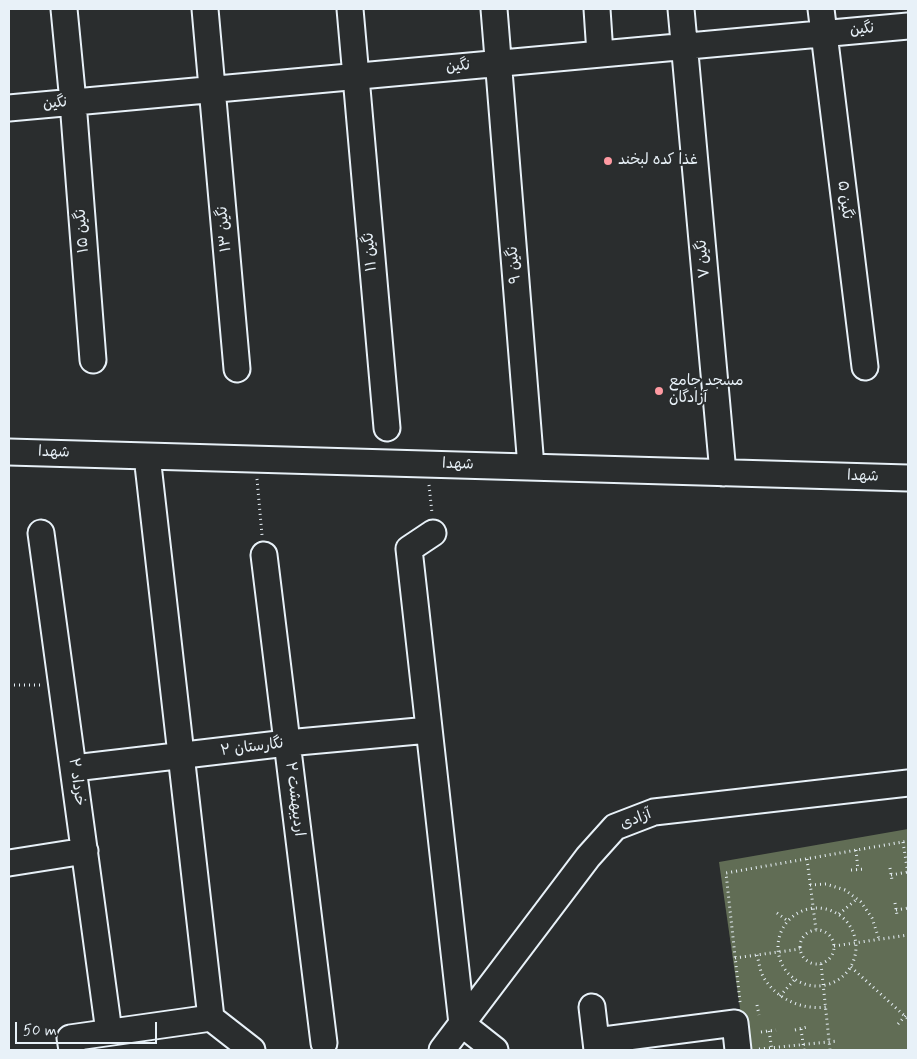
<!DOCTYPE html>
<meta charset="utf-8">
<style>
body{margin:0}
#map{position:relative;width:917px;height:1059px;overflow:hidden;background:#2a2d2e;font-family:Mynerve,sans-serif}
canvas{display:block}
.frame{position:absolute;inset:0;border:10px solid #e8f1f8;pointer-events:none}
.scale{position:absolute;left:15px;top:1022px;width:142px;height:22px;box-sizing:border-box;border:2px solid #e8f1f8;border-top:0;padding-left:6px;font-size:15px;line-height:18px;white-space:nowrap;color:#e8f1f8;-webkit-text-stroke:4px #2a2d2e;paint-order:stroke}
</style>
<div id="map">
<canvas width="917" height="1059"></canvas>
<div class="frame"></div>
<div class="scale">50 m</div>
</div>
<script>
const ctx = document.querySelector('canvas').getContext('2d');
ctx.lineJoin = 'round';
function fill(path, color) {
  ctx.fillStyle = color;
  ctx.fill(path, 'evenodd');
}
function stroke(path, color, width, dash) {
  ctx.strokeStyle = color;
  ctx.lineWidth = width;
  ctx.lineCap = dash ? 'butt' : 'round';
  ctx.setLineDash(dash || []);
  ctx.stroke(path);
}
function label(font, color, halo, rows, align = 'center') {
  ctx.font = font + ' Mynerve,"Playpen Sans Arabic",sans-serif';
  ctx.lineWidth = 4;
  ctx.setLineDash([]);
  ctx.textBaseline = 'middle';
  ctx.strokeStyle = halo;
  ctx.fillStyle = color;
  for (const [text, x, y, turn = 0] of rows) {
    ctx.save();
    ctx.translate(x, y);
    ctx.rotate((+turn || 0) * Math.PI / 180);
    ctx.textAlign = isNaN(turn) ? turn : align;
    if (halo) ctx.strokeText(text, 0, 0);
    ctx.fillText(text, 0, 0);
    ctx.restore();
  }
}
const green = new Path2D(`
 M908,829V1050H746L719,862Z`);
const path = new Path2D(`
 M257,479L262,535
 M429,485L432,513
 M9,685H42
 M903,842L908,874
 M856,850L858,870
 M807,859L816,930
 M890,868L892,880
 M851,870L865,869
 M891,875L908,872
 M810,885L826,884L845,890L861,902L872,918L879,939
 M895,903L897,915
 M778 947a39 39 0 1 1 78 0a39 39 0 1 1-78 0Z
 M896,910L908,908
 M777,913L788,921
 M839,914L857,899
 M800 947a17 17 0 1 1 34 0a17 17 0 1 1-34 0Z
 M834,946L908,935
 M757,955C759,962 760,972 764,978C777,999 801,1010 826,1007
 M735,958L800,949
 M821,964L830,1050
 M851,967L908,1019
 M780,996L795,979
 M740,1002L726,873L908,841
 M757,1005L759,1015
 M898,1024L908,1013
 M801,1029L804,1050
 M795,1030L807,1027
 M769,1031L772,1050
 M761,1032L776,1030
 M759,1049L838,1041`);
const minor = new Path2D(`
 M64,9L73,102L93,360
 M205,9L237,369
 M350,9L387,428
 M494,9L531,467
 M597,9L600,54
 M681,9L723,473
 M821,9L865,367
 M9,108L908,26
 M9,452L908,478
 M147,456L211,1018
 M41,533L109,1032
 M433,533L409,549L462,1024L495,1050
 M264,555L324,1043
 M74,768L287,743L429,730
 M9,863L85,851
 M592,1007L597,1050
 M596,1041L735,1023L738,1050
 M72,1050L70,1038L211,1018L252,1050
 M442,1050L588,857L615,827L654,812L908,783`);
const markers = [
 [608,161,5,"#ff9aa2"],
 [659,391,5,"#ff9aa2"]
];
const streetNames = [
 ["نگین",862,30,-5],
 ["نگین",458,67,-5],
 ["نگین",55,104,-5],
 ["نگین ۵",844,200,83],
 ["نگین ۱۳",225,229,-95],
 ["نگین ۱۵",83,231,-94],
 ["نگین ۱۱",371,252,-95],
 ["نگین ۷",704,259,-95],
 ["نگین ۹",515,265,-95],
 ["شهدا",54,453,2],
 ["شهدا",458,465,2],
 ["شهدا",863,477,2],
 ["نگارستان ۲",252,748,-7],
 ["خرداد ۲",76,782,82],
 ["اردیبهشت ۲",294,799,83],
 ["آزادی",636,820,-21]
];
const poiNames = [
 ["غذا کده لبخند",618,161],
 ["مسجد جامع",669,382],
 ["آزادگان",669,399]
];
fill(green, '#616d55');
stroke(minor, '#e8f1f8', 29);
stroke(path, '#e8f1f8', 3, [1, 4]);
stroke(minor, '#2a2d2e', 25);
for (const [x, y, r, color] of markers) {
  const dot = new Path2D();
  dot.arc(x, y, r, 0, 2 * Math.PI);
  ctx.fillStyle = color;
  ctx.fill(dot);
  stroke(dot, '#2a2d2e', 2);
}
label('15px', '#e8f1f8', '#2a2d2e', streetNames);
label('15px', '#e8f1f8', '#2a2d2e', poiNames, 'left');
</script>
